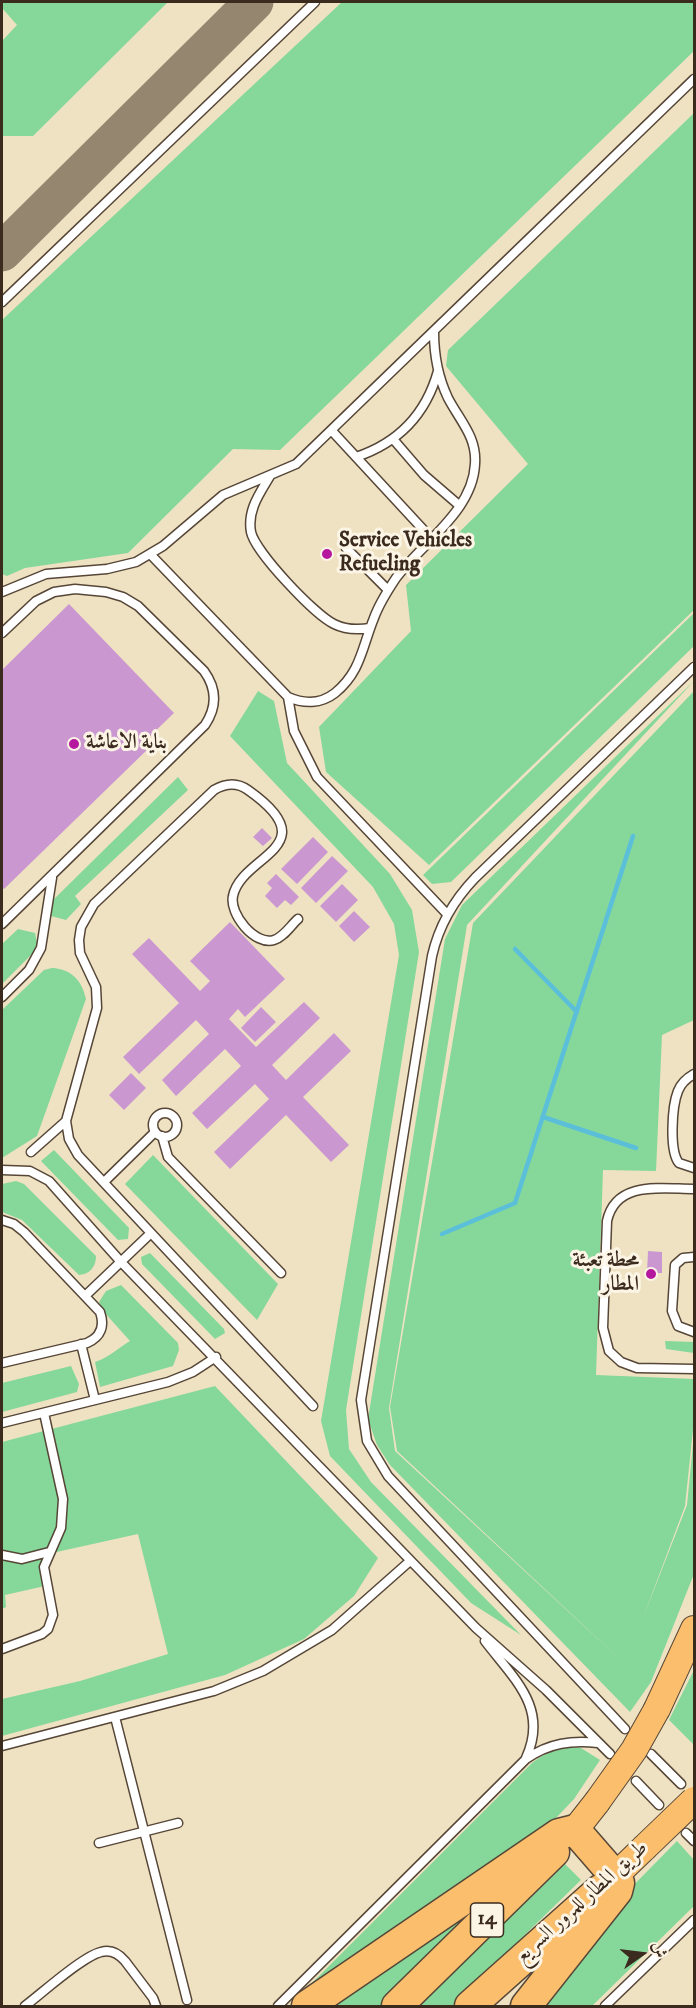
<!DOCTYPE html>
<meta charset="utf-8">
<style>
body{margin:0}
#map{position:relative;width:696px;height:2008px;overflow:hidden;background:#efe2c2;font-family:"IM FELL DW Pica",Amiri,serif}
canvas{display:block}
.frame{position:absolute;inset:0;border:3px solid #3b2a1e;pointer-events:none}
.north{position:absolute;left:612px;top:1924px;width:60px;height:60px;-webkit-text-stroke:4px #fcf5e5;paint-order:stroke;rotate:76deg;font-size:16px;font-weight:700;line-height:24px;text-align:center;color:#3b2a1e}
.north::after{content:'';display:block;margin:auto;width:21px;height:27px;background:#3b2a1e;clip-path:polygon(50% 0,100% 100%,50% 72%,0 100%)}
</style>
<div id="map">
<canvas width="696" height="2008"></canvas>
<div class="frame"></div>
<div class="north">ش</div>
</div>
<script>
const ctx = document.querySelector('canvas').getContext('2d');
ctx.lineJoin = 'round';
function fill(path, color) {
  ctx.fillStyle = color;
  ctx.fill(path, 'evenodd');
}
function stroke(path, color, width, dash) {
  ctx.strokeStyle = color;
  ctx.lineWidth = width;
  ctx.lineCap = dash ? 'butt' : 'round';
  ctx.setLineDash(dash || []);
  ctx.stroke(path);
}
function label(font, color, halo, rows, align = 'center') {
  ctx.font = font + ' "IM FELL DW Pica",Amiri,serif';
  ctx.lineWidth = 6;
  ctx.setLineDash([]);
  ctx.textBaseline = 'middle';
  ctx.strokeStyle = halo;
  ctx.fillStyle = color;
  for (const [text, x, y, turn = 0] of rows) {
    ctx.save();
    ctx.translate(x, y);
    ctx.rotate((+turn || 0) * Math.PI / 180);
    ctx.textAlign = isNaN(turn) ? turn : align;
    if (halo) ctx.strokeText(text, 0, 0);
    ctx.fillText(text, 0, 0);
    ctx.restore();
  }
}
const green = new Path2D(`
 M2,2H168L33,136H2V41L17,25L2,8Z
 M342,2H694V51L280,450L233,449L128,553L25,568L7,576L2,574V320Z
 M694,113V610L429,865L326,772L319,727L411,631L406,585L528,464L446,366L448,350Z
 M694,613V646L451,882L432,884L423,875Z
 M694,681L467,925L389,1408L395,1451L626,1665L397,1451L390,1407L473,923L694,691V1020L662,1035L656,1171L603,1170L596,1375L694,1379V1420L685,1506L643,1618L687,1505L694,1434V1574L651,1682L630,1712L390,1465L377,1445L368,1419L445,939L462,905Z
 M258,691L274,701L287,763L390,874L412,910L419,952L346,1410L349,1449L371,1482L521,1635L471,1603L330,1456L321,1421L399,955L394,924L373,887L230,736Z
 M178,777L188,790L75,896L81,904L66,920L51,916V902Z
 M18,929L35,933L38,948L2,984V944Z
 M52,968C72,969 82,981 86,999L37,1136L2,1158V1010L44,970Z
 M54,1150L129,1228L128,1239L118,1240L41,1161Z
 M153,1155L278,1284L257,1320L125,1184Z
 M16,1181L24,1184L96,1256C96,1267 90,1274 79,1275L22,1220L2,1212V1184Z
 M150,1253L224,1329L225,1333L215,1339L142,1264L141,1257Z
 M121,1285L178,1343L179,1350L173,1366L100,1387L95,1362C108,1358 118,1348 130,1341L104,1312L99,1302L106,1291Z
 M665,1341L694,1342V1353L666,1349Z
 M71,1366L79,1384L77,1392L2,1412V1383Z
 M215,1386L378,1558L354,1596L304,1639L225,1675L2,1736V1699L80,1681L168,1654L138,1534L43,1555L45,1586L5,1595L6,1607L2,1609V1442Z
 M694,1670V1745L669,1720Z
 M581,1748L600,1760L574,1799L537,1838L293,2006H289L532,1763C547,1751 562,1747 581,1748Z
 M677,1841L694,1860V1906L592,2006H534L614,1905Z
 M565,1864L581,1880L452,2006H417Z
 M481,1896L488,1902L381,2006H321Z`);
const stream = new Path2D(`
 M515,949L577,1012
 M543,1117L636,1148
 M442,1234L515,1203L633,836`);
const taxiway = new Path2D(`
 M2,252L254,2`);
const building = new Path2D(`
 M69,604L174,713L145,741L150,747L4,889L2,887V670Z
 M262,828L272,838L263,846L253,837Z
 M313,837L328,852L297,884L281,869Z
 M332,856L348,871L316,903L301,888Z
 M276,874L299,897L291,905L285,900L277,908L265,896L272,888L267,883Z
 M342,884L358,900L336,922L320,906Z
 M354,911L370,927L354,942L339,926Z
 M230,922L285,979L245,1017L238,1009L229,1019L256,1047L304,1002L320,1018L272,1065L286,1080L334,1033L351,1051L303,1097L349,1145L331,1162L286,1115L230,1169L214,1152L269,1099L255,1084L207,1129L192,1113L241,1066L225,1049L176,1096L162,1080L209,1034L196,1020L139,1074L123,1057L179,1003L132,954L149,938L200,991L210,981L190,961Z
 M261,1007L276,1022L255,1042L241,1028Z
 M131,1073L146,1088L124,1110L109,1095Z
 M648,1251L662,1252V1273H647Z`);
const service = new Path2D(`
 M2,302L315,2
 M332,431L431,538
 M393,439L424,475L460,506
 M356,457C398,443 426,414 438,371
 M270,476C260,493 247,510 251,532C255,552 315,615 334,624C346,630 358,630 370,628
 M346,548L388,590
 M151,555L288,697C304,704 321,704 335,693C361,672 362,647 374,618C379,604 388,590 396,578C422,543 473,511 475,464C477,437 460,421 448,398C438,377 434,355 434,332
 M2,592L46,574L107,569L136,562L163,546L223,495L296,464L694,79
 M2,633L36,601L54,592L75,589L106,592L123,597L138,606L204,671C217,689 217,707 205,725L2,924
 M288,697L294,731L317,777L447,914
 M298,919C291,925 284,937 274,940C255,946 229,914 233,896C241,855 329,847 248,790C237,782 226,783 214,790L94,904L81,927L79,940L80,953L96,987L97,1008L66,1121L69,1139L78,1155L313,1406
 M2,997L29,970L41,948L52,878
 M694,1074C687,1078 681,1083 678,1091C672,1106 669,1151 679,1163L694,1168
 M153 1125a12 12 0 1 1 24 0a12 12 0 1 1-24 0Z
 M162,1136L168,1157L281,1273
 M31,1152L66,1121
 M2,1170L30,1171L49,1181L121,1262L476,1628L546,1690L610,1754
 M104,1182L155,1132
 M694,1189C662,1189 616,1180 607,1221L603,1328L609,1351L621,1362L637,1368L694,1369
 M2,1220L14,1224L24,1232L100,1312C105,1326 101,1337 87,1343L2,1363
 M694,1257L683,1258L675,1265L672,1311L678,1326L694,1332
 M85,1296L151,1233
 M81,1344L95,1400
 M2,1423L168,1382L193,1372L216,1357
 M2,1555L22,1559L49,1552
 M485,1641C514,1679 549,1708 526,1758
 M2,1649L42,1634L48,1629L53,1615L44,1567L61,1528L63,1499L44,1413
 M115,1717L187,2000
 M625,1729L388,1476L367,1441L361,1400L432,956C439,925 453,901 475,878L694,667
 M2,1746L214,1691L263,1671L332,1630L410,1561
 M651,1754L681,1784
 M636,1781L659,1805
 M686,1833L694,1841
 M99,1843L178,1823
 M25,2006C41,1994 83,1956 101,1952C111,1949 119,1954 125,1961L153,1998L156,2006
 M278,2006L526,1759C549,1743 572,1740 598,1743
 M605,2006L694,1920`);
const primary = new Path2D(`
 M657,1709L694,1629
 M575,1830L597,1802
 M615,1876L644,1848`);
const motorway = new Path2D(`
 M307,2006L559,1834L575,1830
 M397,2006L554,1852
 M470,2006L600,1890
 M526,2006L617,1891L619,1883L615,1876L575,1830`);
const primaryBridge = new Path2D(`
 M597,1802L634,1750L657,1709
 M644,1848L694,1800`);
const markers = [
 [327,554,6,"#b5179e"],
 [74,744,6,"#b5179e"],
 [651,1274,6,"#b5179e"]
];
const shields = [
 [487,1920,33]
];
const shieldNames = [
 ["14",487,1920]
];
const poiNames = [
 ["Service Vehicles",339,542],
 ["Refueling",339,566],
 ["بناية الاعاشة",86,744],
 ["محطة تعبئة",639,1262,"right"],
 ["المطار",639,1286,"right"]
];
const streetNames = [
 ["طريق المطار للمرور السريع",582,1903,-42]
];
fill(green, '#85d89a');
stroke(stream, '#5cbfda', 4.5);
stroke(taxiway, '#958670', 39);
fill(building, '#ca97d1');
stroke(service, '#564637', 11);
stroke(primary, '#564637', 28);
stroke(motorway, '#564637', 33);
stroke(service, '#fff', 8);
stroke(primary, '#fabe6d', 26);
stroke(motorway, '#fabe6d', 30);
stroke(primaryBridge, '#564637', 28, []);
stroke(primaryBridge, '#fabe6d', 26);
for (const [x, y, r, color] of markers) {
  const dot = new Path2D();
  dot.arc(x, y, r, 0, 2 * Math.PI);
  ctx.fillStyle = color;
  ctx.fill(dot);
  stroke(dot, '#fcf5e5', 2);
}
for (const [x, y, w] of shields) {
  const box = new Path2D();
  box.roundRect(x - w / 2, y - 17, w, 34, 4.5);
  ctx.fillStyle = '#fcf5e5';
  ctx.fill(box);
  stroke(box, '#3b2a1e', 1.5);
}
label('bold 20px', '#3b2a1e', null, shieldNames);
label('bold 21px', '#3b2a1e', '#fcf5e5', poiNames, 'left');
label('21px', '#3b2a1e', '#fcf5e5', streetNames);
</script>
